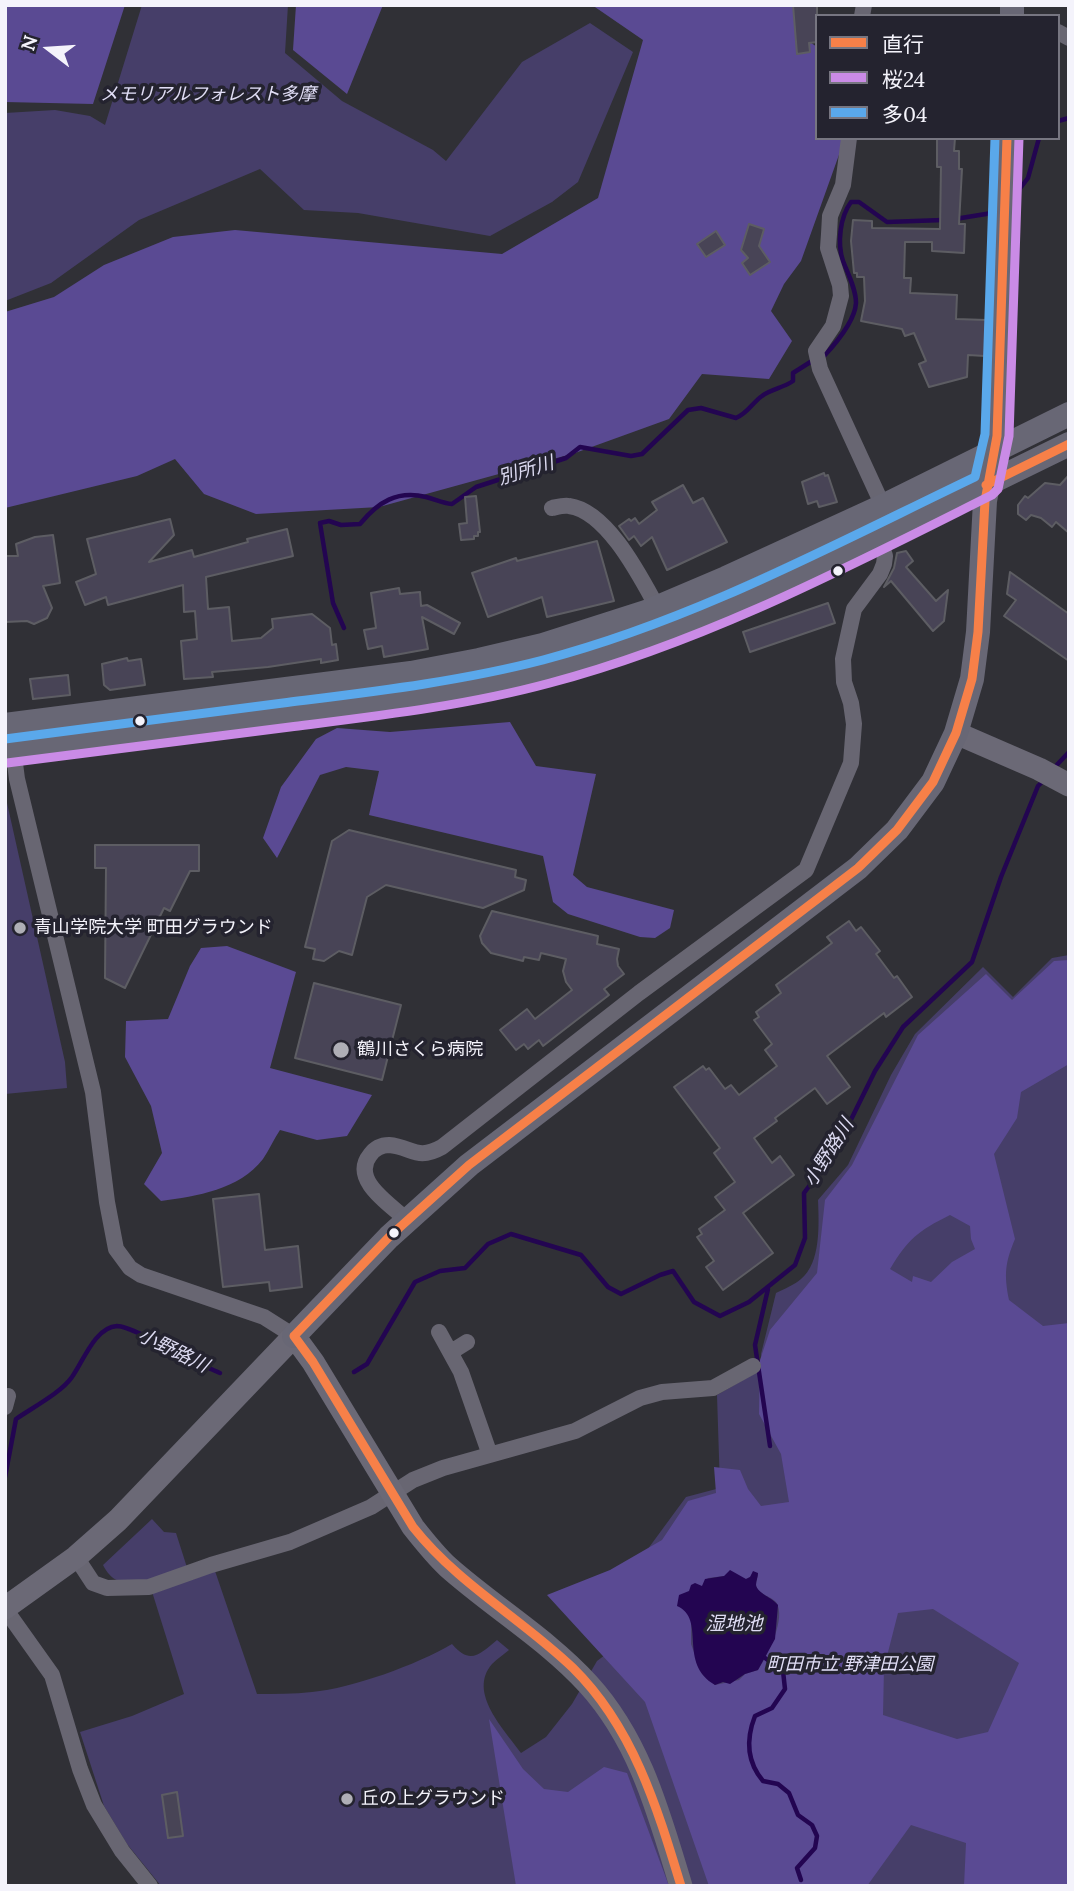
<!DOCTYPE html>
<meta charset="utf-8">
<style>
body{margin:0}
#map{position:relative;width:1074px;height:1891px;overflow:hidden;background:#303036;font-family:Lora,"Noto Sans JP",serif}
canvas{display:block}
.frame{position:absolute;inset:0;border:7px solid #f4f3fb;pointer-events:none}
.legend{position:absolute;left:815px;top:14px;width:245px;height:126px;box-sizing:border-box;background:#24232f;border:2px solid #777681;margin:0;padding:9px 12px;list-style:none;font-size:21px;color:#f4f3fb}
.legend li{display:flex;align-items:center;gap:14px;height:35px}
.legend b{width:35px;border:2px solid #777681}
.north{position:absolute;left:14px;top:14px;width:70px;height:70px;-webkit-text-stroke:5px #24232f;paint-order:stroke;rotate:287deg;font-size:19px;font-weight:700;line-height:28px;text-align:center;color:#f4f3fb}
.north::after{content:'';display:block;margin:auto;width:24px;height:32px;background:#f4f3fb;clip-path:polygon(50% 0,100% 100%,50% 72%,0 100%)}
</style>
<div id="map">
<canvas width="1074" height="1891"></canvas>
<div class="frame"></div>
<ul class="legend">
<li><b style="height:9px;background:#f78048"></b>直行</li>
<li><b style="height:9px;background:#ca8be6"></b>桜24</li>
<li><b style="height:9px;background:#5aa8eb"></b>多04</li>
</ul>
<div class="north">N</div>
</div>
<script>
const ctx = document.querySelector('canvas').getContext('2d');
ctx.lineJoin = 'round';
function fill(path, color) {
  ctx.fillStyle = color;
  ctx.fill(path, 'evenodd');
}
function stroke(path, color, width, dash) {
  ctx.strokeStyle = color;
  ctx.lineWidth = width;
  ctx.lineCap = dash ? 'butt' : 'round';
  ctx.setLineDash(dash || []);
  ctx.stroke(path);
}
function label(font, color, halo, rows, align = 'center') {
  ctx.font = font + ' Lora,"Noto Sans JP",serif';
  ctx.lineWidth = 7;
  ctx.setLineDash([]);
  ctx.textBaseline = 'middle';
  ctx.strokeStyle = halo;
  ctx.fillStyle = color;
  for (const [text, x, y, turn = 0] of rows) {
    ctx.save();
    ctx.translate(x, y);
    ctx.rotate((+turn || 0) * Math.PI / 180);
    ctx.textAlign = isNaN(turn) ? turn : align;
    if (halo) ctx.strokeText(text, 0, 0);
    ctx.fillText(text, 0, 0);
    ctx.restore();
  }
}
const green = new Path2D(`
 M142,5H288L285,53L342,101L433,150L446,161L522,62L590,23L633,52L578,182L552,202L490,236L358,213L304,210L260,169L139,220L51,283L5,301V113L55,110L90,116L105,125Z
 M5,794L65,1062L67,1088L5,1094Z
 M1069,955V1886H161L127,1844L104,1806L80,1732L132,1716L184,1694L149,1582C128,1582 114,1587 103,1565L152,1519L164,1532L176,1533L191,1580L215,1571L257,1694C275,1694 294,1694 312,1692C353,1688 416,1665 452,1644C470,1665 479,1655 497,1640L509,1650C504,1654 497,1659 492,1664C467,1693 505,1730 521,1753L546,1737L572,1704L597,1661L626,1639L617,1591L686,1497L720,1488L717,1395L764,1368L761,1354L776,1293C784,1289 794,1285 801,1279C821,1263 819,1224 818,1200L848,1165L891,1075L915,1034L983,967L1013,997L1052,958Z`);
const forest = new Path2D(`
 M5,5H125L93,104L5,102Z
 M296,5H383L347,94L293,50Z
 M592,5H804L797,33L817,47V138H845L801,261L784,284L771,311L792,341L769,379L702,374L669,419L575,453L379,507L256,514L204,494L175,459L137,476L5,508V312L54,297L104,265L173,237L235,230L502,254L598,198L643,40Z
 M510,722L536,766L596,774L573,875L587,887L674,910L670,928L655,938L640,937L568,914L553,902L543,856L369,815L379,771L346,767L320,775L277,858L263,838L281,787L316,739L337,728L390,732Z
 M227,946L296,972L270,1068L372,1095L347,1136L317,1140L280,1130C274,1139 269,1150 263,1159C239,1190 197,1196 161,1201L144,1184L162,1153L151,1106L125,1057L126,1021L168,1019L190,966L201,948Z
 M1069,960V1064L1021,1092L1017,1118L994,1154L1015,1239C1005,1263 1004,1274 1009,1300L1043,1326L1069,1323V1886H964L966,1843L911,1825L867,1886H709L645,1702L547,1595L610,1570L662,1540L688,1501L716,1493L714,1467L740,1470L748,1489L761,1506L789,1502L781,1454L759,1414L760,1360L770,1330L817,1273L825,1200L852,1165L918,1035L986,974L1012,1000L1054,961ZM950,1215L970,1226L971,1239L975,1249L952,1262L931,1282L913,1276L912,1282L890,1269C908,1239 918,1231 950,1215ZM758,1573C758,1577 756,1580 756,1584C756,1594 771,1596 776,1602C787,1618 767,1656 758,1670L745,1674L739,1680L715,1685L702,1674L691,1644V1618L685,1610L708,1578L724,1576L746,1579ZM933,1609L1019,1663L988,1732L957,1739L883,1715L884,1668L898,1613Z
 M489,1719L523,1769L544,1789L568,1792L604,1767L627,1773L669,1886H516Z`);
const water = new Path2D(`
 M730,1570L746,1579L750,1577L753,1571L758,1573C758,1577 756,1581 756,1585C757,1593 773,1598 778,1605L775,1639L758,1670L745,1674L730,1684L723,1682L715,1685C677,1663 707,1619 677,1606L679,1595L689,1591L691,1585L695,1583L702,1586L705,1579L724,1576Z`);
const stream = new Path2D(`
 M1058,121L1069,118
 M1015,195L1028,178L1039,138
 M955,219L992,213
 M825,355C836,343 855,320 856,303C856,289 848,274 843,261C837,243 840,217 851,202H859L887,222L943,220
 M344,628L333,603L320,523L329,521L341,525L360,524C378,502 397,490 426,497C435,499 442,503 452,504L476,487L566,458L580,447L631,456L642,454L688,410L701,408L736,418C748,413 752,403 762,396C771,389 783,388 793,381V373L812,361
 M1053,769L1069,752
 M768,1289L755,1345L770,1446
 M354,1372L367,1364L415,1282L440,1271L465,1268L488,1244L511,1234L581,1255L608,1287L621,1294L660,1275L673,1271L694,1302L720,1316L749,1302L795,1265L805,1238L804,1193L836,1150L875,1071L903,1027L972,962L1001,877L1038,786L1043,781
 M5,1477L16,1419C32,1408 62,1392 72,1377C83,1362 95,1327 117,1326C133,1326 198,1365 220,1373
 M765,1658L783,1671L785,1689L772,1708L755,1716C746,1739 747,1762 763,1781L778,1784L789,1793L798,1815L812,1825L817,1836L815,1848L797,1868L801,1880`);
const building = new Path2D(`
 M793,5H817V42L809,43L810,52L797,54Z
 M937,138H955L954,151H959V169H962L959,224H965L964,253L932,251V242H905L904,278H911L910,293L957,295L956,319L986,320L985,356L968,355L967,377L929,387L919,364L926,361L914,333L905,336L902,329L861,321L865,301L864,277H857V273H854L851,241L853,220L872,221V228L940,229L941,167H937Z
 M749,224L764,229L759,246L770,262L750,275L742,263L748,258L741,250Z
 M716,231L725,245L706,257L697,244Z
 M824,473L825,476L828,475L837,502L819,507L817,501L808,504L802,482Z
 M1069,475V533L1056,522L1052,527L1041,518L1031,515L1026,520L1018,514V505L1025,496L1028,498L1045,483L1060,485Z
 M683,485L693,503L703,498L727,542L667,570L652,537L641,546L634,536L629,540L619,526L629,519L631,521L635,518L639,524L657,510L652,502Z
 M476,496L480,532H478V536H474V539L461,540L459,524L467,523L465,497Z
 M170,519L174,535L149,562L192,550L194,557L248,542L247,539L287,529L293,556L206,577L208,609L229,607L232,641L261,638L273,628L272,619L312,614L330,628L332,645L336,644L338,660L321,663V659L268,667L212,672L213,677L184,679L181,641L197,639L195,611L184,612L183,585L108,605L106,597L85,605L76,582L96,574L87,539Z
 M53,535L60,583L43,586L52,608L47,618L34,624L27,621L5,622V556H18L16,544L35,537Z
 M597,541L614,601L547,617L542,597L488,617L472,573L516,558L517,561Z
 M906,551L913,561L906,567L936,601L948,590L944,621L933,631L891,581L884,587L894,568L897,553Z
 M1010,572L1069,614V661L1004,616L1016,600L1007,594Z
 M399,588L400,594L420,592L421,606L427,605L460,623L454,634L422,617L428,649L384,657L382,646L368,649L364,630L376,628L371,593Z
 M828,603L835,623L750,652L743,632Z
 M127,658L128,661L141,659L145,685L110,690L104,685L102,664Z
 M68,675L70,695L33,699L30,679Z
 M349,830L516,870L515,877L526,880L524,890L483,908L386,885L367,897L352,955L339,951L324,961L313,959L315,949L305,947L332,841Z
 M95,845H199V871H190L170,911L164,908L125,988L105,978L106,868H95Z
 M492,911L598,936L597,944L619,949L617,959L618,966L624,974L604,989L609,995L543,1046L539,1040L528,1049L524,1044L516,1050L500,1030L527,1009L535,1019L572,990L566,982L563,971L566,959L541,953L539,960L524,957L523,961L491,953L482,943L480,936Z
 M849,921L856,931L861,927L880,951L876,954L894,978L897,976L912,997L886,1017L884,1013L827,1056L850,1087L827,1104L815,1088L775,1118L777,1121L754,1138L772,1163L780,1156L794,1175L743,1213L773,1253L723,1290L706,1267L714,1261L697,1237L702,1234L699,1229L725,1210L715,1197L735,1182L714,1153L720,1148L674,1087L703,1066L706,1070L709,1068L725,1089L731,1085L739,1095L777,1066L765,1050L772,1044L754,1020L759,1017L756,1012L781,993L776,985L832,943L827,937Z
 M314,983L401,1005L382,1080L295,1058Z
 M259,1194L265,1250L298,1246L302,1287L270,1291L269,1282L223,1287L213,1199Z
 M177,1792L183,1836L168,1838L162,1795Z`);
const street = new Path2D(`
 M862,16L864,5
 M1058,32L1069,38
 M849,138L843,185L830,216L829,234L828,248L840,285L841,296L833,326L816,351L820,369L883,506
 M552,508C557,507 564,505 569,506C607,511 640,576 657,607
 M12,740L17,779L93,1092L107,1202L116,1249L130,1268L141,1275L264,1317L294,1336
 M407,1220C391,1205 350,1180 370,1155C375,1148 381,1145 389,1145C412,1147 417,1161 442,1147L639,993L806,870L851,763L854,724L851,703L844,682L843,659L854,609L880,574L884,564L885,556L879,537
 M439,1332L461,1372L490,1455
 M451,1352L467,1342
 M5,1407L8,1396
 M76,1557L93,1583L107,1588L149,1587L211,1565L290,1542L371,1507L413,1480L443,1468L575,1431L640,1398L662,1392L713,1388L753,1366
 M5,1609L52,1675L80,1769L94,1805L122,1851L150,1886`);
const secondary = new Path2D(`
 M956,733L1039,769L1069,785
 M5,1608L76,1557L118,1520L294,1336L313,1362L413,1527C424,1541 435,1555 448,1567C493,1607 547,1639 588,1684C640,1741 659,1814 681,1886`);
const primary = new Path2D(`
 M1012,16V5
 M5,725L411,673L479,660L543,645L646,612L726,578L883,506L1069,414
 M5,751L412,699L484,686L549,671L615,651L688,624L879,537L1069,444
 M294,1336L389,1237L469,1165L858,868L897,830L933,782L956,733L972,679L978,632L985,501L997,436L1007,138`);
const bus1 = new Path2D(`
 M986,485L1069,444
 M294,1336L389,1237L469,1165L858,868L897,830L933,782L956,733L972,679L978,632L985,501L997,436L1007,138
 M294,1336L313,1362L413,1527C459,1585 521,1618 573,1668C633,1727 657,1807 681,1886`);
const bus2 = new Path2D(`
 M7,763C101,751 195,739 290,727C377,716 465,706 550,683C705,642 850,566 992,495L998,489L1009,436L1019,138`);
const bus3 = new Path2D(`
 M5,739C98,727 190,715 283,703C370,692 458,682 543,660C695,620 835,544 975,477L985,434L995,138`);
const markers = [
 [838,571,6,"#f4f3fb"],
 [140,721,6,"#f4f3fb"],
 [20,928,7,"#afafb6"],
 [341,1050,9,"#afafb6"],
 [394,1233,6,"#f4f3fb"],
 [347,1799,7,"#afafb6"]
];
const parkNames = [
 ["メモリアルフォレスト多摩",208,95],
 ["町田市立 野津田公園",850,1665]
];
const poiNames = [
 ["青山学院大学 町田グラウンド",34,928],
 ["鶴川さくら病院",357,1050],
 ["丘の上グラウンド",361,1799]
];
const waterNames = [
 ["別所川",526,471,-17],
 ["小野路川",829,1153,-58],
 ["小野路川",173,1351,26],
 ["湿地池",734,1625]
];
fill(green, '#463e69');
fill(forest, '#5a4a93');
fill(water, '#230551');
stroke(stream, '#230551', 4.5);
fill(building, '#484456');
stroke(building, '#5d5d63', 2);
stroke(street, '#686672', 16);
stroke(secondary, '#6b6976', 23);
stroke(primary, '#686775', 24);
stroke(bus1, '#f78048', 9);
stroke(bus2, '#ca8be6', 9);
stroke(bus3, '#5aa8eb', 9);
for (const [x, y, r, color] of markers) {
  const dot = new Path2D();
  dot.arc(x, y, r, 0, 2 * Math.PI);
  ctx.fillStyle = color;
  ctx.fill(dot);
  stroke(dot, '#24232f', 2.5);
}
label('italic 18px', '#e1def6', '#24232f', parkNames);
label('18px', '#f4f3fb', '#24232f', poiNames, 'left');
label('italic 19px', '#dddbf2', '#24232f', waterNames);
</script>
